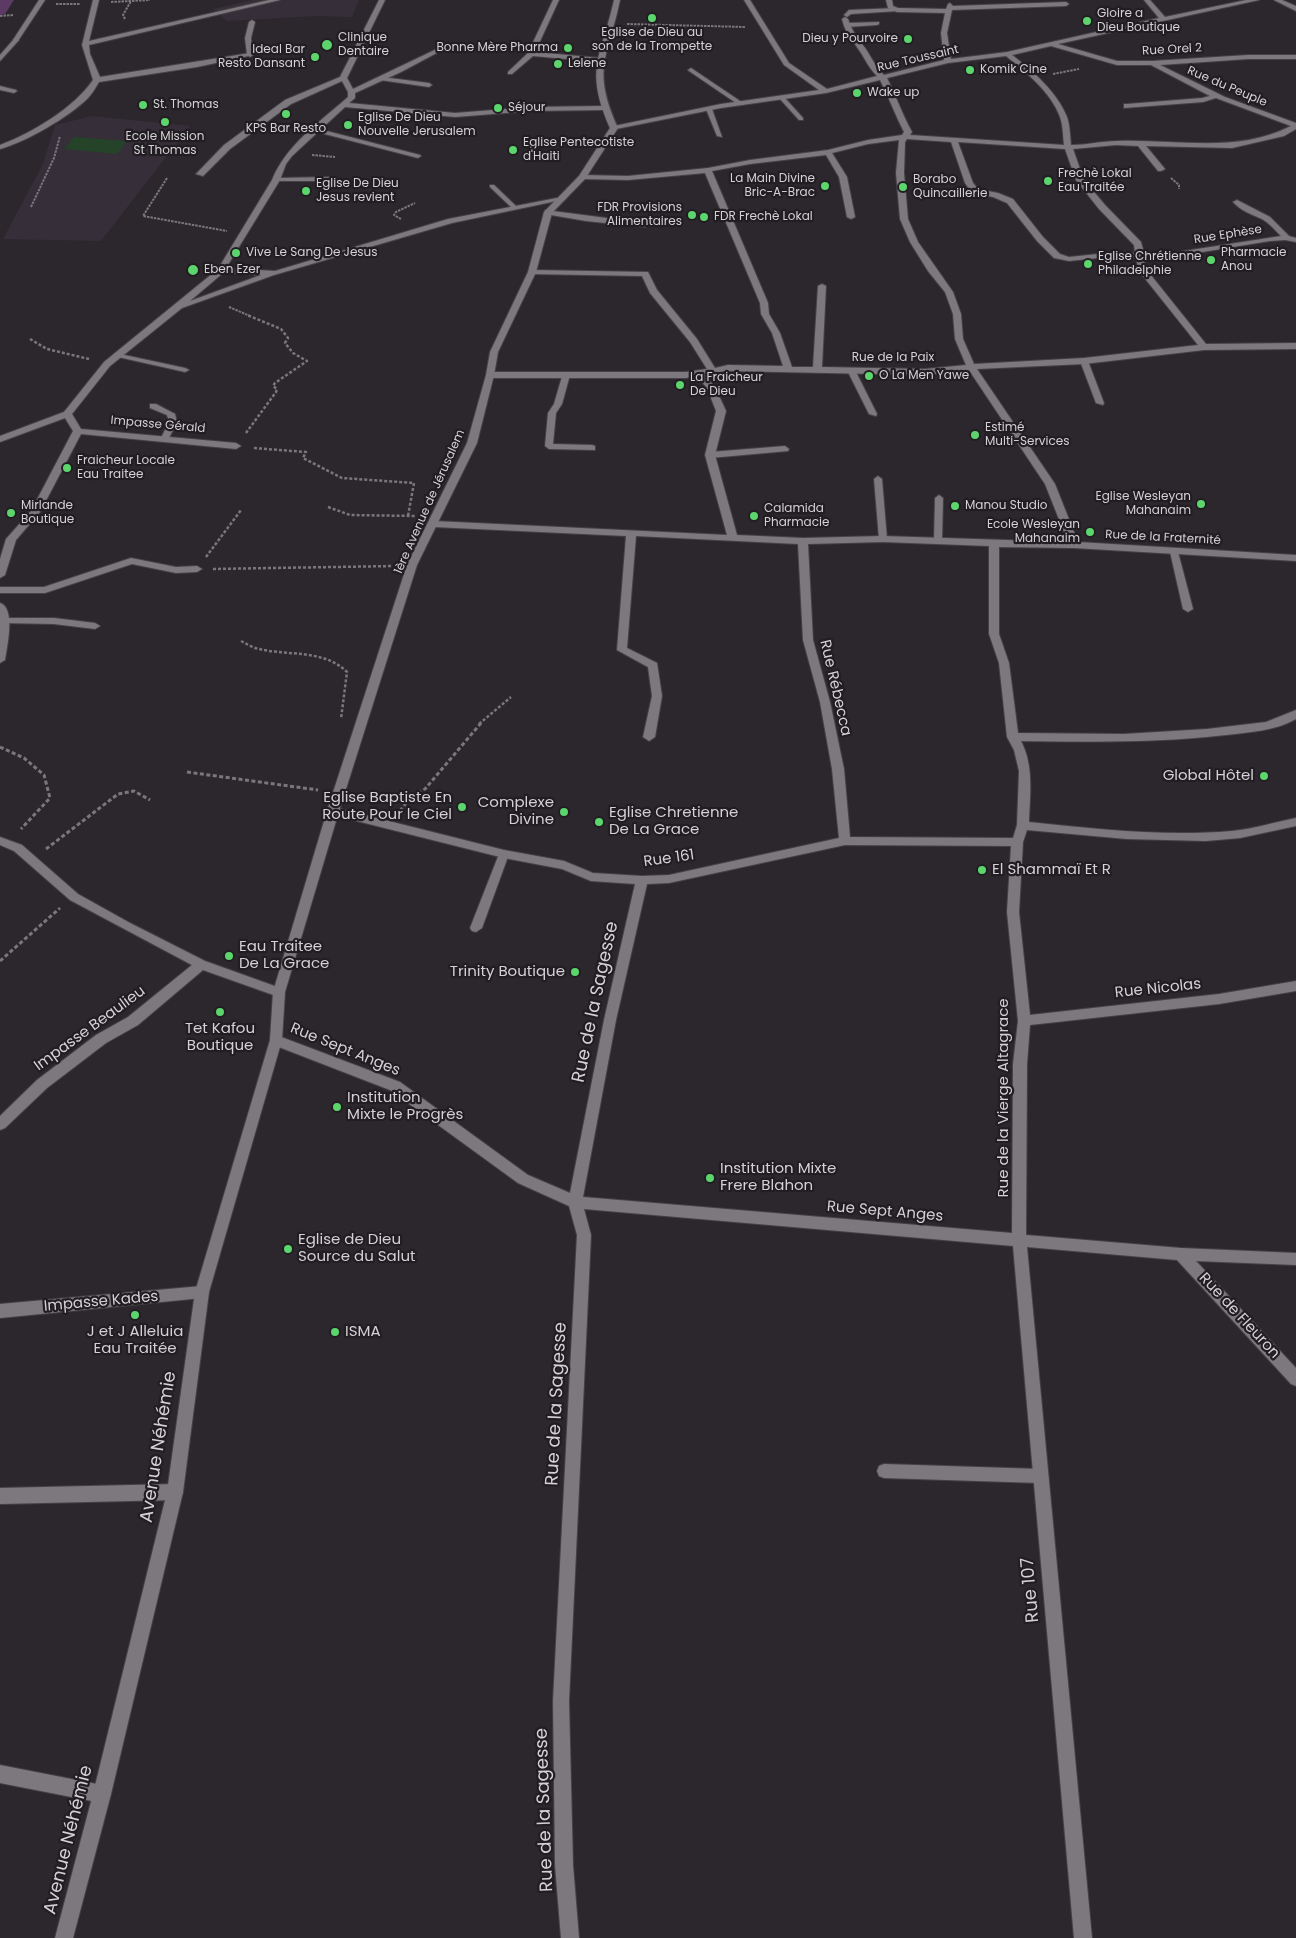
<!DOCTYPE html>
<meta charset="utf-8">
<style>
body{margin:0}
canvas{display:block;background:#2b272c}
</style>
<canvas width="1296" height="1938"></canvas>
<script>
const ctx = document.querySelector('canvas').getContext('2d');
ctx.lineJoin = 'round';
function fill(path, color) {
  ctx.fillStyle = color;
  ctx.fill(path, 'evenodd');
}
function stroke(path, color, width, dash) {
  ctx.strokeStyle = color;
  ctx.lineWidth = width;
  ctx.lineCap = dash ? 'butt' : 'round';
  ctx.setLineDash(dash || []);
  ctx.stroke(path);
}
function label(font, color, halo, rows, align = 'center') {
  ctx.font = font + ' Poppins,sans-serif';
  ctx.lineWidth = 4.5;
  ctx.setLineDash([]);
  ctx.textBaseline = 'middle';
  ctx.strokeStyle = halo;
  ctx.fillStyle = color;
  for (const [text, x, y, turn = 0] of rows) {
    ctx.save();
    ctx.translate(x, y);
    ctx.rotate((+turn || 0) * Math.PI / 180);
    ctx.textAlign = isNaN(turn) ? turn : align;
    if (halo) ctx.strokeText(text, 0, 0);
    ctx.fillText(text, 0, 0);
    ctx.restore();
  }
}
const built = new Path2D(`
 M252,0H359L352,17L314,16L227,21L213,9Z
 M92,116L190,126L101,241L3,239L43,164L55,125Z`);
const green = new Path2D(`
 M74,137L127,141L117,154L64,149Z`);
const canal = new Path2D(`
 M0,0H14L5,14L0,15Z`);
const pathFar2 = new Path2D(`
 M111,2L150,0
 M56,4H80
 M0,16L13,15
 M125,19L123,15L131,1
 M627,24L746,27
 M1053,74L1079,69
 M312,155L335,157
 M167,178L143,216L227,231
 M1171,178L1179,185V189
 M31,207L54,158L60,136
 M401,219L394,215L396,212L415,203
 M229,307L250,316`);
const pathFar1 = new Path2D(`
 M30,339L47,349L89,359
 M246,433L276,392L277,389L273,386L275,383L307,361L293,353L285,343L288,338L281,329L247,315
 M254,448L306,452L303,458L342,478L414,483L408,516
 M328,507L350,515L415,516
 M206,557L241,510
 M213,569L394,566
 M241,641C247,644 253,648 259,649C288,656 324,649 347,672L341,719
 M479,724L511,697`);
const path = new Path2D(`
 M0,747L24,758L44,775L50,798L21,829
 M187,772L318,790
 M400,811L412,795L425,789L481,723
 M46,849L118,794L134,791L150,800
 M0,961L60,908`);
const service = new Path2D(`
 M39,0H45L18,41H14L13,40Z
 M897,8L899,9V11L851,14L847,17L844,15L849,10Z
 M252,20L255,22L251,38L253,55L250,57L247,55L245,38L249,22Z
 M879,22V24L877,25L847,27L844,25L847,23Z
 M691,68L743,103V105H739L689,71L688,70Z
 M382,77L429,83L432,85L429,87L380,80L379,79Z
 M0,86L16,90L17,91L14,93L0,90Z
 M780,97H784L803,118V120H799L780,99Z
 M709,107L712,109L722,137L717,136L706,109Z
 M315,128L420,155L421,156L418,158L313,131L312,130Z
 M276,178L330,177L333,179L330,181H274V179Z
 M490,185H494L516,206V208H512L490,187Z
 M115,353L185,368L189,370L185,372L118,357L114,355Z
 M1081,359L1088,361L1104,403L1103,405L1096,403L1080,361Z
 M848,368L855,370L877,414L876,416L869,414L847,370Z
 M563,373L570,375L562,404L556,413L553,444L592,445L595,446V450L549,449L545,446L548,413L554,404Z
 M150,404H156L175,414L177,422L168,440H162L161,438L169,422L167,415L150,408Z
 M785,446L789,449L788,451L710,458L706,455L710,452Z
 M878,476L882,479L887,539L883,542L879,539L874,479Z
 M939,495L943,498L942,541L938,544L934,541L935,498Z
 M1174,549L1178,552L1193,609L1188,612L1183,609L1170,552Z
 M5,618H54L95,623L100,626L95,629L54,624L2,623V619Z
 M504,850L509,854L482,928L476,932L472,931L470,928L499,854Z
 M884,1464L1040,1469L1045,1471L1047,1476L1045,1481L1040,1483L884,1478L879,1476L877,1471L879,1466Z`);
const minor = new Path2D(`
 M93,0H99L89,41L269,0H280L89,45L90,54L100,77L250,53L253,55L197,67L99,82C96,87 92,94 88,98C69,117 26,142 0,149V145C32,133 74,108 93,80L82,45Z
 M379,0H385L347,78L353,89L441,47L446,48L401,72L355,93V98L349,103L455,113L531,107L605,106L609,108L605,110L531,111L455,117L345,107L292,156L286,164L280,180L226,268L275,271L448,219L562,197L566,199L452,223L274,275L182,308L110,366L72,414L81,429L236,443L241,446L236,449L81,434L40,512L16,540L5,575L0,578V559L6,539L31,511L73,431L65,418L0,442V436L64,412L104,362L218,269L272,180C286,145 320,122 348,97V92L342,81L291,104L230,149L203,176L196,174L224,145L285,100L340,77ZM223,273L261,275L190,301Z
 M553,0H559L535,52L600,58L603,60L600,62L533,56L512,74H508V72L528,53Z
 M744,0H750L789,63L827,89L877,76C868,67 866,60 859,50C851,37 846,35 842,19L845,17L848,19C852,31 857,37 865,48C872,58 874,65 884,75L944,60L941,33L945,13L897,12L888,8L886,0H892L893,6L898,8L946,9L948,4L950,3L953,6L1066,2L1069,4L1066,6L952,10L947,33L951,59L1007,52L1159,18L1144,0H1150L1165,17L1246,0H1259L1058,44L1117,61H1152L1248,55H1296V59H1248L1160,65L1225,97L1296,123V129L1284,136L1232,148L1146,146L1165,169L1161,171H1158L1138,146L1116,145L1073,149L1084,180L1105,205L1141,242L1144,253L1178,252L1281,236C1275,230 1269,223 1262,219C1251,214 1241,211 1233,202L1237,200L1270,217L1289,236L1296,238V242L1285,240L1270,241L1178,256L1144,258L1146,269L1206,344L1296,343V349L1204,350L1084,364L977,369L1055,484L1078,542L1296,555V561L1074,548L999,547V634L1009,663L1018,733L1124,734L1207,729L1266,722L1296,710V719C1275,731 1250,732 1226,735C1158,743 1089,742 1021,741C1034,766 1030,794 1029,822C1096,829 1165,837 1232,831C1254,829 1275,822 1296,818V826L1240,838L1206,841L1127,839L1027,830L1023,842L1019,912L1030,1015L1219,994L1296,981V991L1219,1004L1030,1025L1027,1064L1026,1235L1181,1248L1296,1253V1265L1196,1261L1296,1368V1386L1291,1384L1177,1260L1027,1247L1092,1938H1074L1013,1246L584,1209L591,1235L569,1701L573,1865L579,1938H561L555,1865L553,1701L577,1235L569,1206L518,1183L390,1090L271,1044L270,1040L271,1036L276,1035L400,1082L528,1175L570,1193L604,1020L635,884L591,881L562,869L504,858L333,815L327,811L329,808L333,807L504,850L564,861L593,873L642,876L669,875L839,838L832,769L820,702L803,640L798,544L636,536L627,648L657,663L662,696L655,737L649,741L643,737L652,696L648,667L617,650L626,536L434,527L429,524L434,521L727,535L705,455L716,411L707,388L697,376L686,378H490L486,375L490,372H686L707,369L690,342L650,293L642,276L529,274L528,272L532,270L648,272L657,290L697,339L715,368L728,365L783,366L772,333L761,314L760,303L705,173L628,180L582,179L578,177L582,175L628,176L708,168L750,160L828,150L868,140L902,135L904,132C895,115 889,97 880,80L826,93L721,108L611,130V126H614L721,104L819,90L784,65ZM1051,46L1117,65H1151L1210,96L1202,98L1127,104H1124V108L1203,102L1216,98L1291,126C1237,154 1175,139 1117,141C1102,141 1087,145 1071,145C1070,136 1070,125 1067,117C1057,92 1033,71 1012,55ZM1006,56C1026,72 1051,92 1060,117C1063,125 1063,136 1064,145L910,135L912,132C902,114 896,96 887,78L948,63ZM907,139L951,142L965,183L972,193L993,197L1007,203L1037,241L1054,258L1069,261L1117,256L1136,258L1139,271L1198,345L1084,358L974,364L963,339L961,314L953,292L918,242L908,219L904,173L905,142ZM899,140L896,173L900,219L910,242L928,271L945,292L953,314L955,339L966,365L925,369L822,367L826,286L822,284L818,286L813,367H792L780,333L769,314L768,303L712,171L750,164L826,155L839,177L847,217L851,219L855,217L847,177L832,153L868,144ZM958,142L1065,149L1076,180L1099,209L1134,245L1135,253L1117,252L1069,257L1060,254L1043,237L1013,199L998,193L978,189L973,183ZM969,370L1045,484L1068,542L883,536L803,538L737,535L715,455L726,411L715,387L705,374L728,371L925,375ZM883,542L989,546V634L999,663L1007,737L1014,750L1019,771L1017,825L1013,838L850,837L844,769L830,702L813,640L808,544ZM845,845L1011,846L1007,912L1018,1021L1013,1064L1012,1233L583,1197L616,1020L647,884L669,883Z
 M1274,0H1282L1296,6V11Z
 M14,39L19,40L0,61V55Z
 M545,210L645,223L649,225L645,227L586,221L545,214Z
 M131,558L176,567L197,566L202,569L197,572L176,573L132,564L45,593H0V587H44Z
 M0,603C16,608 7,647 5,660L0,663Z
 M0,837L22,845L78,894L130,923L205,961L283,989L285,992L283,995L279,997L203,970L138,1025L106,1043L47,1088L5,1128L0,1130V1116L37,1080L96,1035L128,1017L192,965L70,900L14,851L0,845Z
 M202,1286L207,1287L209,1292L207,1297L202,1298L0,1318V1304Z
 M175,1484L181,1487L183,1492L181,1497L175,1500L0,1504V1488Z
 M0,1765L102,1785L108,1788L111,1794L108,1800L102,1803L0,1783Z`);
const tertiary = new Path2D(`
 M614,0H620C608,58 591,68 618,128L585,179L552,213L536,272L498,352L494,375L477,443L417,565L339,811L285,992L282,1040L209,1292L183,1492L111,1794L73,1938H55L93,1794L167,1492L195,1292L270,1040L273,992L327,811L407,565L467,443L486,375L490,352L528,272L544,212L579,176L610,128C584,68 601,58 614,0Z`);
const markers = [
 [652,18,5,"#5cd56d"],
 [1087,21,5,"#5cd56d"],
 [908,39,5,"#5cd56d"],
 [327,45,6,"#5cd56d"],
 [568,48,5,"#5cd56d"],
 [315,57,5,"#5cd56d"],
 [558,64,5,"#5cd56d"],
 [970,70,5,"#5cd56d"],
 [857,93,5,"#5cd56d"],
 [143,105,5,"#5cd56d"],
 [498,108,5,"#5cd56d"],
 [286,114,5,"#5cd56d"],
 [165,122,5,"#5cd56d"],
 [348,125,5,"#5cd56d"],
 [513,150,5,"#5cd56d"],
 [1048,181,5,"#5cd56d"],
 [825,186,5,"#5cd56d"],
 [903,187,5,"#5cd56d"],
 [306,191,5,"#5cd56d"],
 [692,215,5,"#5cd56d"],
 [704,217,5,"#5cd56d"],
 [236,253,5,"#5cd56d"],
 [1211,260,5,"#5cd56d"],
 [1088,264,5,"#5cd56d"],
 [193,270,6,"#5cd56d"],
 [869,376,5,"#5cd56d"],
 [680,385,5,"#5cd56d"],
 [975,435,5,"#5cd56d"],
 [67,468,5,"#5cd56d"],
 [1201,504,5,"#5cd56d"],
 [955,506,5,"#5cd56d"],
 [11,513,5,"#5cd56d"],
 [754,516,5,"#5cd56d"],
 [1090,532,5,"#5cd56d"],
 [1264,776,5,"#5cd56d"],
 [462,807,5,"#5cd56d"],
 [564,812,5,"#5cd56d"],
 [599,822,5,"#5cd56d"],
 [982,870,5,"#5cd56d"],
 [229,956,5,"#5cd56d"],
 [575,972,5,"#5cd56d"],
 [220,1012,5,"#5cd56d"],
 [337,1107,5,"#5cd56d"],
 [710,1178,5,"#5cd56d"],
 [288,1249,5,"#5cd56d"],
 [135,1315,5,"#5cd56d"],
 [335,1332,5,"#5cd56d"]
];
const farPoinames = [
 ["Gloire a",1097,14],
 ["Dieu Boutique",1097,28],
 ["Eglise de Dieu au",652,33,"center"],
 ["son de la Trompette",652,47,"center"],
 ["Clinique",338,38],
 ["Dentaire",338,52],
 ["Dieu y Pourvoire",898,39,"right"],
 ["Bonne Mère Pharma",558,48,"right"],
 ["Ideal Bar",305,50,"right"],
 ["Resto Dansant",305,64,"right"],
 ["Lelene",568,64],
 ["Komik Cine",980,70],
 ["Wake up",867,93],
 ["St. Thomas",153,105],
 ["Séjour",508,108],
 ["Eglise De Dieu",358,118],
 ["Nouvelle Jerusalem",358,132],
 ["KPS Bar Resto",286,129,"center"],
 ["Ecole Mission",165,137,"center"],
 ["St Thomas",165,151,"center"],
 ["Eglise Pentecotiste",523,143],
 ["d'Haiti",523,157],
 ["Frechè Lokal",1058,174],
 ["Eau Traitée",1058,188],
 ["La Main Divine",815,179,"right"],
 ["Bric-A-Brac",815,193,"right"],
 ["Borabo",913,180],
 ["Quincaillerie",913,194],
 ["Eglise De Dieu",316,184],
 ["Jesus revient",316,198],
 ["FDR Provisions",682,208,"right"],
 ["Alimentaires",682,222,"right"],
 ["FDR Frechè Lokal",714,217],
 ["Vive Le Sang De Jesus",246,253],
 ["Pharmacie",1221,253],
 ["Anou",1221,267],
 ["Eglise Chrétienne",1098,257],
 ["Philadelphie",1098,271],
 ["Eben Ezer",204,270],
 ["O La Men Yawe",879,376],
 ["La Fraicheur",690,378],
 ["De Dieu",690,392],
 ["Estimé",985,428],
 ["Multi-Services",985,442],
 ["Fraicheur Locale",77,461],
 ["Eau Traitee",77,475],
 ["Eglise Wesleyan",1191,497,"right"],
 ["Mahanaim",1191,511,"right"],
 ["Mirlande",21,506],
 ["Boutique",21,520],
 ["Manou Studio",965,506],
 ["Calamida",764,509],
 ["Pharmacie",764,523],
 ["Ecole Wesleyan",1080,525,"right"],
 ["Mahanaim",1080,539,"right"]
];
const farStreetnames = [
 ["Rue Orel 2",1172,50,-3],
 ["Rue Toussaint",918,59,-13],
 ["Rue du Peuple",1227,87,23],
 ["Rue Ephèse",1228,235,-9],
 ["Rue de la Paix",893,358],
 ["Impasse Gérald",158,425,5],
 ["1ère Avenue de Jérusalem",430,502,-66],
 ["Rue de la Fraternité",1163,538,3]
];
const streetNames = [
 ["Rue Rébecca",835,688,77],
 ["Rue 161",669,859,-8],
 ["Rue Nicolas",1158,989,-6],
 ["Impasse Beaulieu",90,1029,-36],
 ["Rue Sept Anges",345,1050,22],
 ["Rue de la Vierge Altagrace",1004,1098,-90],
 ["Rue Sept Anges",885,1212,5],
 ["Impasse Kades",101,1302,-5],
 ["Rue de Fleuron",1239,1316,47]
];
const poiNames = [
 ["Global Hôtel",1254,776,"right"],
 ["Eglise Baptiste En",452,798,"right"],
 ["Route Pour le Ciel",452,815,"right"],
 ["Complexe",554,803,"right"],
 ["Divine",554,820,"right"],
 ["Eglise Chretienne",609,813],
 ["De La Grace",609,830],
 ["El Shammaï Et R",992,870],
 ["Eau Traitee",239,947],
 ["De La Grace",239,964],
 ["Trinity Boutique",565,972,"right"],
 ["Tet Kafou",220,1029,"center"],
 ["Boutique",220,1046,"center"],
 ["Institution",347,1098],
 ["Mixte le Progrès",347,1115],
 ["Institution Mixte",720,1169],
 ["Frere Blahon",720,1186],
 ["Eglise de Dieu",298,1240],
 ["Source du Salut",298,1257],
 ["J et J Alleluia",135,1332,"center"],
 ["Eau Traitée",135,1349,"center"],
 ["ISMA",345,1332]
];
const nearStreetnames = [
 ["Rue de la Sagesse",596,1002,-78],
 ["Rue de la Sagesse",557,1404,-87],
 ["Avenue Néhémie",159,1447,-81],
 ["Rue 107",1031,1590,-95],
 ["Rue de la Sagesse",545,1810,-92],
 ["Avenue Néhémie",69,1840,-76]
];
fill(built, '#362e38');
fill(green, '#254328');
fill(canal, '#5c3a65');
stroke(service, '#454246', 2);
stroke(minor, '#454246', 2);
stroke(tertiary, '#454246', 2);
stroke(pathFar2, '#7a777b', 2, [2.5, 1]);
stroke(pathFar1, '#7a777b', 2.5, [3, 2]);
stroke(path, '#7a777b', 3, [4, 2.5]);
fill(service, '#7d787e');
fill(minor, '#7d787e');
fill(tertiary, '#7d787e');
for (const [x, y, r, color] of markers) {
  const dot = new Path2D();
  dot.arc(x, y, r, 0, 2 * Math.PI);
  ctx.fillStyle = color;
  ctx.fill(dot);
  stroke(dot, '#211d22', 2);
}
label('12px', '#d3d1d4', '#211d22', farPoinames, 'left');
label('12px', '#d3d1d4', '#211d22', farStreetnames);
label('15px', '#d3d1d4', '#211d22', streetNames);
label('15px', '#d3d1d4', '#211d22', poiNames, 'left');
label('18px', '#d3d1d4', '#211d22', nearStreetnames);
</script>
